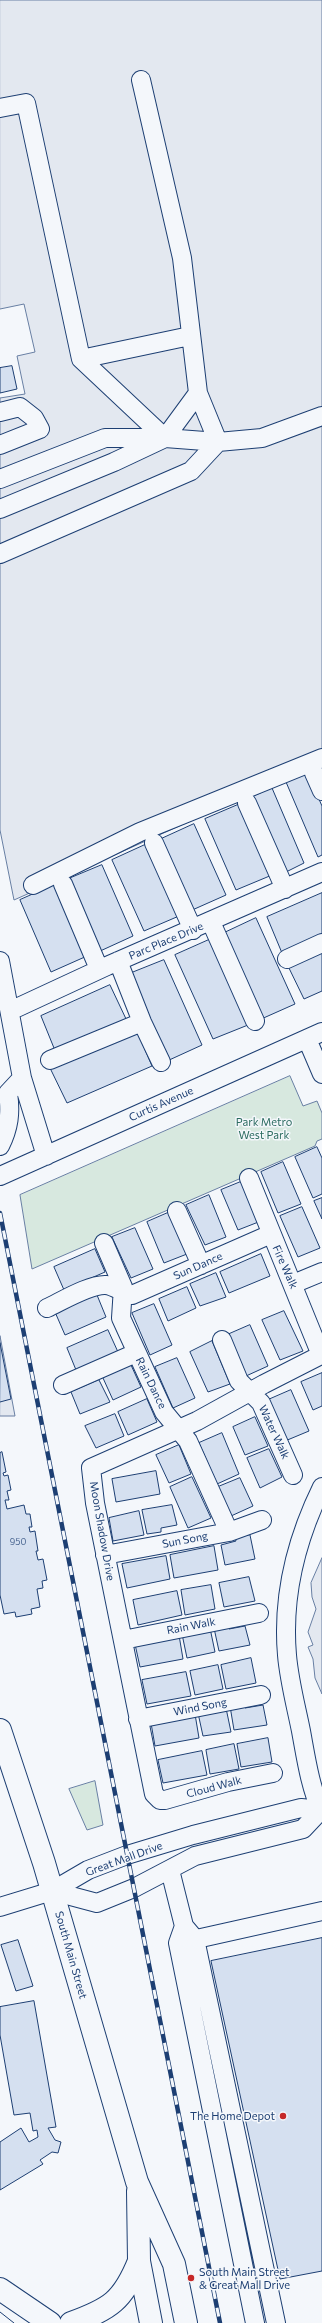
<!DOCTYPE html>
<style>
body{margin:0}
canvas{display:block;background:#f4f7fb}
</style>
<canvas width="322" height="2323"></canvas>
<script>
const ctx = document.querySelector('canvas').getContext('2d');
ctx.lineJoin = 'round';
function fill(path, color) {
  ctx.fillStyle = color;
  ctx.fill(path, 'evenodd');
}
function stroke(path, color, width, dash) {
  ctx.strokeStyle = color;
  ctx.lineWidth = width;
  ctx.lineCap = dash ? 'butt' : 'round';
  ctx.setLineDash(dash || []);
  ctx.stroke(path);
}
function label(font, color, halo, rows, align = 'center') {
  ctx.font = font + ' Commissioner,sans-serif';
  ctx.lineWidth = 3;
  ctx.setLineDash([]);
  ctx.textBaseline = 'middle';
  ctx.strokeStyle = halo;
  ctx.fillStyle = color;
  for (const [text, x, y, turn = 0] of rows) {
    ctx.save();
    ctx.translate(x, y);
    ctx.rotate((+turn || 0) * Math.PI / 180);
    ctx.textAlign = isNaN(turn) ? turn : align;
    if (halo) ctx.strokeText(text, 0, 0);
    ctx.fillText(text, 0, 0);
    ctx.restore();
  }
}
const green = new Path2D(`
 M290,1076L303,1106L317,1101L322,1113V1139L317,1141L315,1146L32,1269L20,1195Z
 M95,1781L103,1825L87,1830L69,1789Z`);
const parking = new Path2D(`
 M0,0H322V762L14,900L0,830V398L25,394L17,356L35,352L24,304L0,309Z
 M0,1336L15,1416H0Z
 M322,1558V1694L315,1678L313,1659L308,1647L313,1645L308,1632L316,1609L312,1597L311,1583Z`);
const building = new Path2D(`
 M12,366L17,389L0,393V368Z
 M307,772L322,806V855L318,857L286,782Z
 M272,788L304,863L284,873L250,798Z
 M240,804L272,875L236,890L205,819Z
 M194,824L226,895L190,911L159,840Z
 M147,844L179,916L144,931L112,860Z
 M102,865L133,936L98,952L66,880Z
 M54,885L87,956L51,972L20,900Z
 M322,893V935L282,953L267,917Z
 M256,918L295,1004L259,1020L222,934Z
 M211,939L248,1025L213,1039L175,955Z
 M322,948V991L304,999L287,964Z
 M164,960L202,1045L167,1061L129,974Z
 M110,985L127,1021L56,1053L41,1016Z
 M137,1031L152,1066L67,1103L50,1068Z
 M317,1147L322,1158V1194L313,1198L295,1157Z
 M283,1162L301,1204L278,1213L261,1172Z
 M243,1181L261,1221L238,1230L221,1190Z
 M209,1195L226,1237L205,1245L186,1205Z
 M322,1198V1219L314,1201Z
 M302,1207L320,1248L298,1257L280,1216Z
 M170,1212L187,1254L164,1263L147,1222Z
 M135,1228L153,1269L131,1278L112,1237Z
 M95,1249L105,1272L64,1290L54,1267Z
 M261,1254L270,1276L229,1293L220,1272Z
 M216,1273L226,1297L200,1306L190,1284Z
 M187,1287L196,1308L168,1321L159,1299Z
 M97,1295L106,1317L65,1335L55,1312Z
 M154,1304L172,1345L150,1355L132,1313Z
 M284,1311L303,1351L280,1360L262,1320Z
 M250,1325L268,1366L246,1376L227,1335Z
 M108,1330L118,1352L76,1370L67,1348Z
 M212,1341L230,1384L208,1392L190,1352Z
 M0,1343L11,1399L0,1402Z
 M177,1358L195,1398L173,1408L155,1367Z
 M131,1365L141,1387L113,1400L103,1378Z
 M322,1373V1406L313,1410L301,1382Z
 M99,1380L110,1402L80,1414L71,1392Z
 M291,1390L309,1431L285,1441L268,1400Z
 M147,1399L157,1422L128,1435L118,1412Z
 M115,1414L124,1436L96,1448L85,1426Z
 M255,1417L268,1446L245,1455L233,1427Z
 M222,1433L239,1474L217,1484L199,1443Z
 M179,1445L191,1474L169,1483L156,1455Z
 M269,1449L282,1477L260,1488L247,1458Z
 M2,1452L6,1472L3,1473L4,1476L8,1475L11,1490L7,1491L9,1500H5L7,1509L24,1505L26,1514H30L32,1527H29L30,1532L35,1531L38,1551H36L38,1560L43,1559L47,1580L42,1581L43,1588L37,1589L40,1607L31,1609L32,1614L16,1617L15,1612L4,1614L0,1595V1453Z
 M156,1471L160,1494L116,1502L112,1479Z
 M192,1477L211,1518L188,1528L170,1487Z
 M240,1478L253,1506L231,1516L218,1487Z
 M172,1505L177,1525L161,1528V1532L147,1534L142,1510Z
 M139,1511L144,1535L113,1541L109,1518Z
 M250,1535L255,1559L225,1565L221,1545L236,1541L235,1538Z
 M214,1546L218,1570L174,1578L170,1555Z
 M166,1556L170,1579L127,1588L122,1564Z
 M249,1577L255,1601L224,1607L219,1583Z
 M211,1585L215,1609L185,1615L181,1590Z
 M177,1591L182,1615L138,1625L133,1600Z
 M229,1625V1629L245,1626L250,1645L219,1651L214,1628Z
 M210,1628L215,1652L187,1658L182,1634Z
 M179,1635L183,1659L140,1667L135,1644Z
 M251,1658L256,1683L226,1689L221,1665Z
 M218,1665L223,1689L195,1695L190,1671Z
 M186,1672L191,1696L147,1704L142,1680Z
 M244,1703L245,1708L263,1705L267,1725L234,1730L230,1706Z
 M226,1708L231,1732L203,1736L198,1713Z
 M195,1714L199,1738L155,1746L151,1723Z
 M268,1738L272,1762L241,1767L237,1744Z
 M234,1744L239,1769L210,1774L206,1750Z
 M202,1751L207,1775L163,1783L158,1760Z
 M322,1938V2271L280,2279L211,1961Z
 M18,1940L33,1986L16,1991L1,1945Z
 M34,2001L56,2127L48,2128L55,2140L61,2142L58,2153L52,2152L40,2160L43,2164L0,2190V2142L21,2128L29,2142L38,2137L37,2130L33,2131L30,2113L14,2115L0,2035V2007Z`);
const minor = new Path2D(`
 M0,108L26,103L81,359L165,438
 M81,359L190,336
 M0,412L20,407L34,418L40,429L0,445
 M0,479L105,438H165L218,442L262,438L322,416
 M0,509L114,462L165,438L198,393
 M0,554L191,471L218,442L198,393L182,258L141,80
 M314,773L322,791
 M247,803L285,889
 M154,843L193,930
 M63,884L99,969
 M33,885L140,832L322,758
 M211,922L255,1021
 M287,959L322,943
 M0,961L22,1078L46,1156
 M118,961L142,1022L161,1062
 M10,1011L107,966L322,872
 M307,1039L322,1074
 M50,1060L142,1022
 M0,1146C9,1128 11,1113 8,1093L22,1078
 M0,1176L322,1032
 M249,1178L321,1355L264,1384L197,1421L91,1468L95,1503L154,1794L160,1800H165L228,1782L273,1773
 M177,1211L201,1265
 M104,1243L123,1287L121,1318L164,1412L188,1441L229,1532
 M293,1284L322,1272
 M47,1308C62,1301 90,1284 106,1285C115,1286 122,1293 132,1295L271,1234
 M222,1340L239,1381L261,1403L293,1475
 M63,1385L136,1353
 M322,1487C296,1540 282,1597 287,1655C289,1680 296,1706 301,1731C306,1758 310,1787 322,1813
 M105,1555L229,1532L262,1520
 M123,1640L259,1613
 M138,1719L261,1695
 M170,1870L184,1926L195,1939L276,2323
 M52,1891L97,1903L134,1888L195,1856L303,1829L322,1809
 M0,1907L52,1891L88,1870L127,1855L193,1835L301,1808L321,1810
 M184,1926L178,1943L255,2323
 M183,1942L322,1911`);
const major = new Path2D(`
 M0,1730L44,1863L137,2182L174,2264L186,2323
 M138,2191L139,2261L151,2323
 M0,2289L50,2323
 M71,2323C110,2309 123,2301 139,2261`);
const tram = new Path2D(`
 M0,2312L14,2323`);
const rail = new Path2D(`
 M0,1213L220,2323`);
const markers = [
 [283,2116,4,"#c62828"],
 [191,2278,4,"#c62828"]
];
const numberNames = [
 ["950",18,1542]
];
const streetNames = [
 ["Parc Place Drive",166,941,-23],
 ["Curtis Avenue",161,1104,-24],
 ["Sun Dance",198,1266,-24],
 ["Fire Walk",285,1267,66],
 ["Rain Dance",151,1383,64],
 ["Water Walk",274,1432,65],
 ["Moon Shadow Drive",102,1531,80],
 ["Sun Song",185,1540,-11],
 ["Rain Walk",191,1626,-11],
 ["Wind Song",200,1707,-11],
 ["Cloud Walk",214,1787,-15],
 ["Great Mall Drive",124,1859,-20],
 ["South Main Street",71,1955,74]
];
const parkNames = [
 ["Park Metro",264,1122],
 ["West Park",264,1135]
];
const poiNames = [
 ["The Home Depot",275,2116],
 ["South Main Street",199,2272,"left"],
 ["& Great Mall Drive",199,2285,"left"]
];
fill(green, '#d7e8df');
stroke(green, '#687fa3', 1);
fill(parking, '#e3e8f0');
stroke(parking, '#687fa3', 1);
fill(building, '#d5e0f0');
stroke(building, '#1d3f73', 1);
stroke(minor, '#1d3f73', 20);
stroke(major, '#1d3f73', 24);
stroke(minor, '#f4f7fb', 18);
stroke(major, '#f4f7fb', 22);
stroke(tram, '#1d3f73', 1);
stroke(rail, '#1d3f73', 4.5);
stroke(rail, '#f4f7fb', 3, [9]);
for (const [x, y, r, color] of markers) {
  const dot = new Path2D();
  dot.arc(x, y, r, 0, 2 * Math.PI);
  ctx.fillStyle = color;
  ctx.fill(dot);
  stroke(dot, '#f4f7fb', 1.5);
}
label('9px', '#4b6792', null, numberNames);
label('11px', '#1d3f73', '#f4f7fb', streetNames);
label('11px', '#2c6c60', '#f4f7fb', parkNames);
label('11px', '#1d3f73', '#f4f7fb', poiNames, 'right');
</script>
